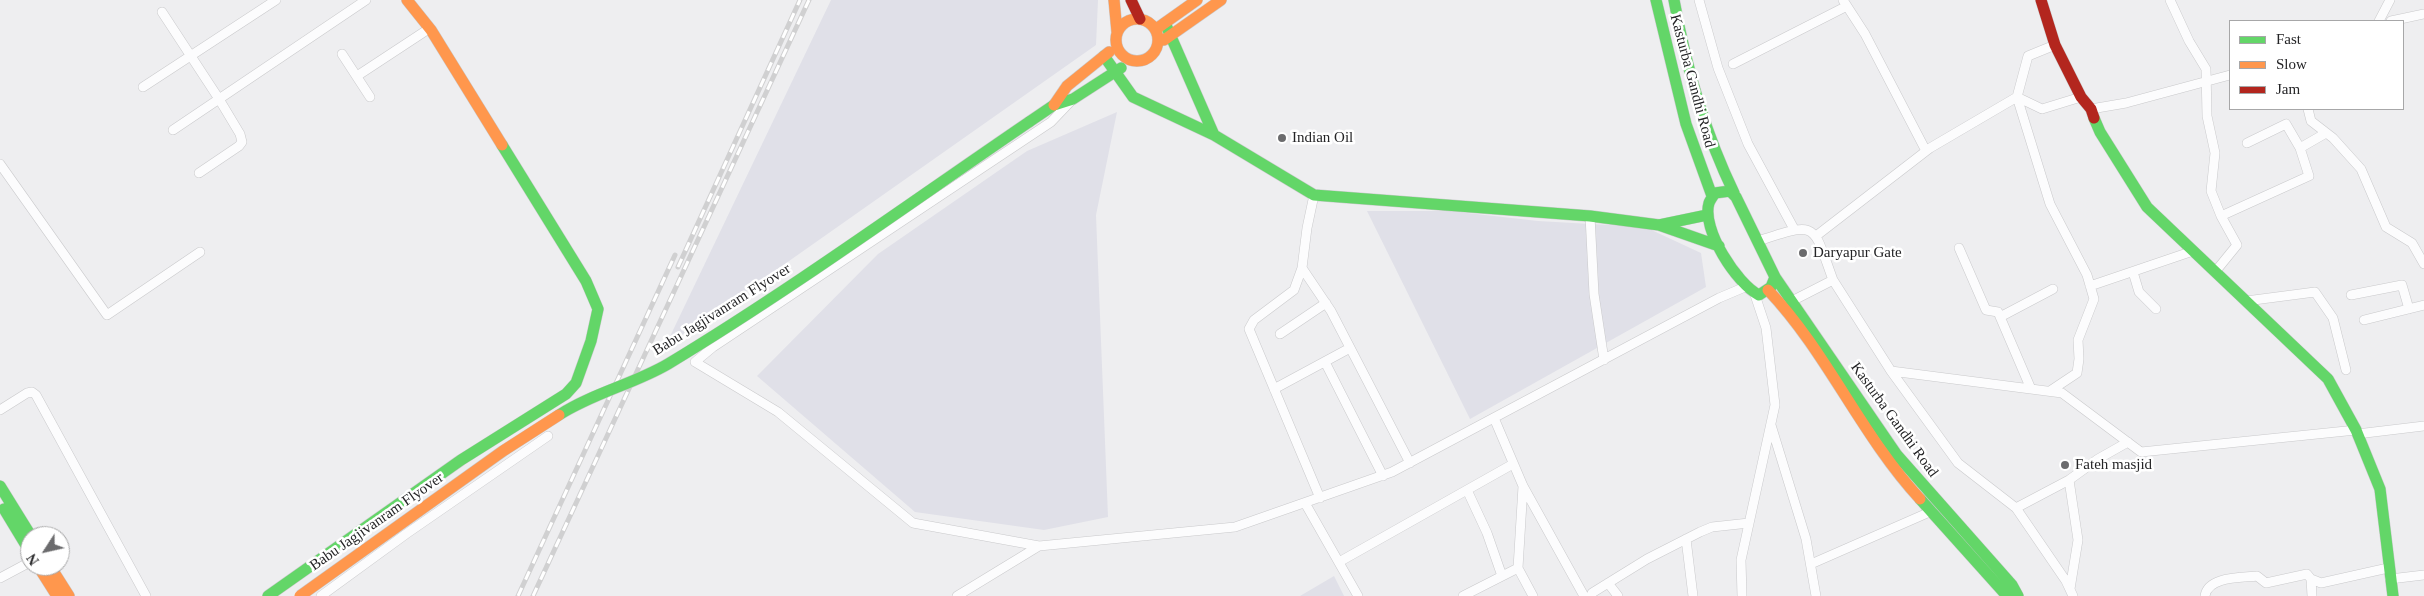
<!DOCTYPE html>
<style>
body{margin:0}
#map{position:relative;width:2424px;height:596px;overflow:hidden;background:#eeeef0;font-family:"Times New Roman",serif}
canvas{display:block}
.legend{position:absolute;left:2229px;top:20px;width:175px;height:90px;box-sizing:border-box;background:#fff;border:1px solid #a7a7a8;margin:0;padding:6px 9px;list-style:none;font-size:15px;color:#242426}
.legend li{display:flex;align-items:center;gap:10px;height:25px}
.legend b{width:25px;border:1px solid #a7a7a8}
.north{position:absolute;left:20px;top:526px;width:50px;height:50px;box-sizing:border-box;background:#fff;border:1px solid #a7a7a8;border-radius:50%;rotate:235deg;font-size:14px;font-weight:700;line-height:20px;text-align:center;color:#242426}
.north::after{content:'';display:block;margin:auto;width:18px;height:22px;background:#6b6b6d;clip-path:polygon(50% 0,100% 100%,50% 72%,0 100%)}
</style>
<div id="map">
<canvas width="2424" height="596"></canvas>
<ul class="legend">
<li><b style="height:6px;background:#63d668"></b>Fast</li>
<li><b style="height:6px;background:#ff974d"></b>Slow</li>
<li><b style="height:6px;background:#b3261e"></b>Jam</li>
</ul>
<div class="north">N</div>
</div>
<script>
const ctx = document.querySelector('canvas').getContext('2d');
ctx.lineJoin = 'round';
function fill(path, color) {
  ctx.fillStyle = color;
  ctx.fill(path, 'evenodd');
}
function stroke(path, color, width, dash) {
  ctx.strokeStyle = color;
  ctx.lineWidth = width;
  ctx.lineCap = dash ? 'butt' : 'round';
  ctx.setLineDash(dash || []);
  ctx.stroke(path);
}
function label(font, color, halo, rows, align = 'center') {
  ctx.font = font + ' "Times New Roman",serif';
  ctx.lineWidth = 5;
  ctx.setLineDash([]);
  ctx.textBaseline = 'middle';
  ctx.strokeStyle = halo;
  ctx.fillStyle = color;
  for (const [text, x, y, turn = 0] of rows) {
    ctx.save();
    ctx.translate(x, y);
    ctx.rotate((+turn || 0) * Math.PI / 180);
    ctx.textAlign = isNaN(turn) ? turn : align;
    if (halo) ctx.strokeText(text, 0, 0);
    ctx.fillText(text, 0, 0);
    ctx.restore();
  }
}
const built = new Path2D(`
 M831,0H1098L1096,45L664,349Z
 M1117,112L1096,215L1108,517L1044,530L915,512L757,376L878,254L1027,151Z
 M1367,211H1450L1538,221L1645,227L1701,253L1706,287L1470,419Z
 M1334,576L1344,596H1300Z`);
const street = new Path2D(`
 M1699,0L1718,68L1748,144L1794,229
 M1843,0L1865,34L1926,151
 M2170,0L2189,41L2206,69L2207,116L2215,153L2211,191L2221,216L2237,245L2215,272
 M162,12L219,99L240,134L242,142L239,146L199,173
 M2379,21L2390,0
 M2391,21L2424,14
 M342,54L370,97
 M1733,64L1847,6
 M357,76L430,28
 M143,87L276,0
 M2017,97L2042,109L2081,97
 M1072,100L1051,122L713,347L695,362L778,412L913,523L1039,546L1235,527L1392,472L1719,298L1745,287
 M2091,109L2126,103L2230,75
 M2308,109L2311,121L2333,138L2361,169L2386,227L2412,243L2424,264
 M173,130L366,0
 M2300,148L2326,133
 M0,164L107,315L200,252
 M1314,195L1307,228L1302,268L1294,290L1254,320L1249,329L1320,498
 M1590,216L1594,294L1604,360
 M2221,216L2309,176L2300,148L2286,124L2247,143
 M1816,236L1930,148L2017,97
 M1758,241C1819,221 1812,223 1833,280L1790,302
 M1959,248L1986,310L1998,312L2031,389
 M1302,268L1331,311L1410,463
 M2133,272L2139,292L2156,309
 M1833,280L1891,371L1958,463L2016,508L2066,581L2073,596
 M2090,286L2193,251
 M2351,295L2402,285L2409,309
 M2246,301L2315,292L2333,318L2346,370
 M2000,317L2053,289
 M2364,320L2424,305
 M1280,334L1326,303
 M1325,362L1383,476
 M1891,371L2062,393L2141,452L2356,430
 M1274,389L1350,348
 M2050,391L2077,373L2079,359L2078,340L2094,299L2087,275L2050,204L2017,97L2028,56L2055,45
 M0,410L27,393L32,392L36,395L146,596
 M1494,418L1523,486L1584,596
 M1771,425L1806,539L1816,596
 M2357,434L2424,426
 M1523,486L1518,568L1533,596
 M1467,490L1487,533L1502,576
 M1305,503L1358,596
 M2016,508L2069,480
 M1686,539L1693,596
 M1339,562L1513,464
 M1811,564L1932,511
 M0,578L30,562
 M2311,579L2312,596
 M2390,579L2424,575
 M1608,583L1618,596
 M2070,589L2078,540L2069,480L2098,459L2128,442
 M1592,593L1647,559L1700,532L1712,527L1749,523
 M321,596L406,534L548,436
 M957,596L1039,546
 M1463,596L1518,568
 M1742,596L1741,560L1775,405L1766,328L1755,295
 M2205,596C2208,576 2241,578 2257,576L2266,583L2307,574L2311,579L2321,583L2388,568`);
const fast = new Path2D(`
 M1656,0L1686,124L1712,196
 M1674,0C1686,67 1704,131 1734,193
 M1165,23L1214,135
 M1104,56L1133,97L1214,135L1314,195L1590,216L1659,225L1719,246
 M2094,118L2100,132L2147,207L2328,379L2356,430L2380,489L2393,596
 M1029,122L1054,105L1073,99L1121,68
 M1730,191L1736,197L1775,277L1771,287L1759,295C1737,284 1701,229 1709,203C1710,200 1713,196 1715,193Z
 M1659,225L1707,215
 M1775,277L1897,455L2012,585L2018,596
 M0,486L31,536
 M1920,499L2007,596
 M4,509L30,552
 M268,596L461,460L566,394L576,383L591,341L598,309L586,281L502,145`);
const slow = new Path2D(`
 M407,0L431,30L502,145
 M1114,0L1117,32
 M1116 40a21 21 0 1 1 42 0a21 21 0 1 1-42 0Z
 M1159,27L1197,0
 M1164,40L1221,0
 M1054,105L1067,86L1109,52
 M1768,290C1827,352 1861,435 1920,499
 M38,566L57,596
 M50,566L69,596`);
const jam = new Path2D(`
 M1131,0L1140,19
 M2041,0L2055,45L2081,97L2091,109L2094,118`);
const rail = new Path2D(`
 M678,267L800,0
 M518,596L675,255
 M533,596L809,0`);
const fastBridge = new Path2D(`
 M559,415C593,393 634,384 668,364C792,289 910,203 1029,122`);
const slowBridge = new Path2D(`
 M300,596L503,451L559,415`);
const markers = [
 [1282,138,5,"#6b6b6d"],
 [1803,253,5,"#6b6b6d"],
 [2065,465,5,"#6b6b6d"]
];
const streetNames = [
 ["Kasturba Gandhi Road",1692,81,75],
 ["Babu Jagjivanram Flyover",722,310,-32],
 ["Kasturba Gandhi Road",1894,420,54],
 ["Babu Jagjivanram Flyover",377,522,-35]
];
const poiNames = [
 ["Indian Oil",1292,138],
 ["Daryapur Gate",1813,253],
 ["Fateh masjid",2075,465]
];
fill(built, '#e0e0e8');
stroke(street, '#c9c9cb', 10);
stroke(fast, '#c9c9cb', 12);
stroke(slow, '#c9c9cb', 12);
stroke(jam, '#c9c9cb', 12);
stroke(street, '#fcfcfd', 9);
stroke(fast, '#63d668', 11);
stroke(slow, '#ff974d', 11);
stroke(jam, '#b3261e', 11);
stroke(rail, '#d0d0d1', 5);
stroke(rail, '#fff', 3, [9]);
stroke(fastBridge, '#c9c9cb', 12, []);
stroke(slowBridge, '#c9c9cb', 12, []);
stroke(fastBridge, '#63d668', 11);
stroke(slowBridge, '#ff974d', 11);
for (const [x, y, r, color] of markers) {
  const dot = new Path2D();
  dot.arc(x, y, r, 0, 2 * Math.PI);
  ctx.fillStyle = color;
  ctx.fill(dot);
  stroke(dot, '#fff', 2);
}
label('15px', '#242426', '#fff', streetNames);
label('15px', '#242426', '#fff', poiNames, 'left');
</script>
